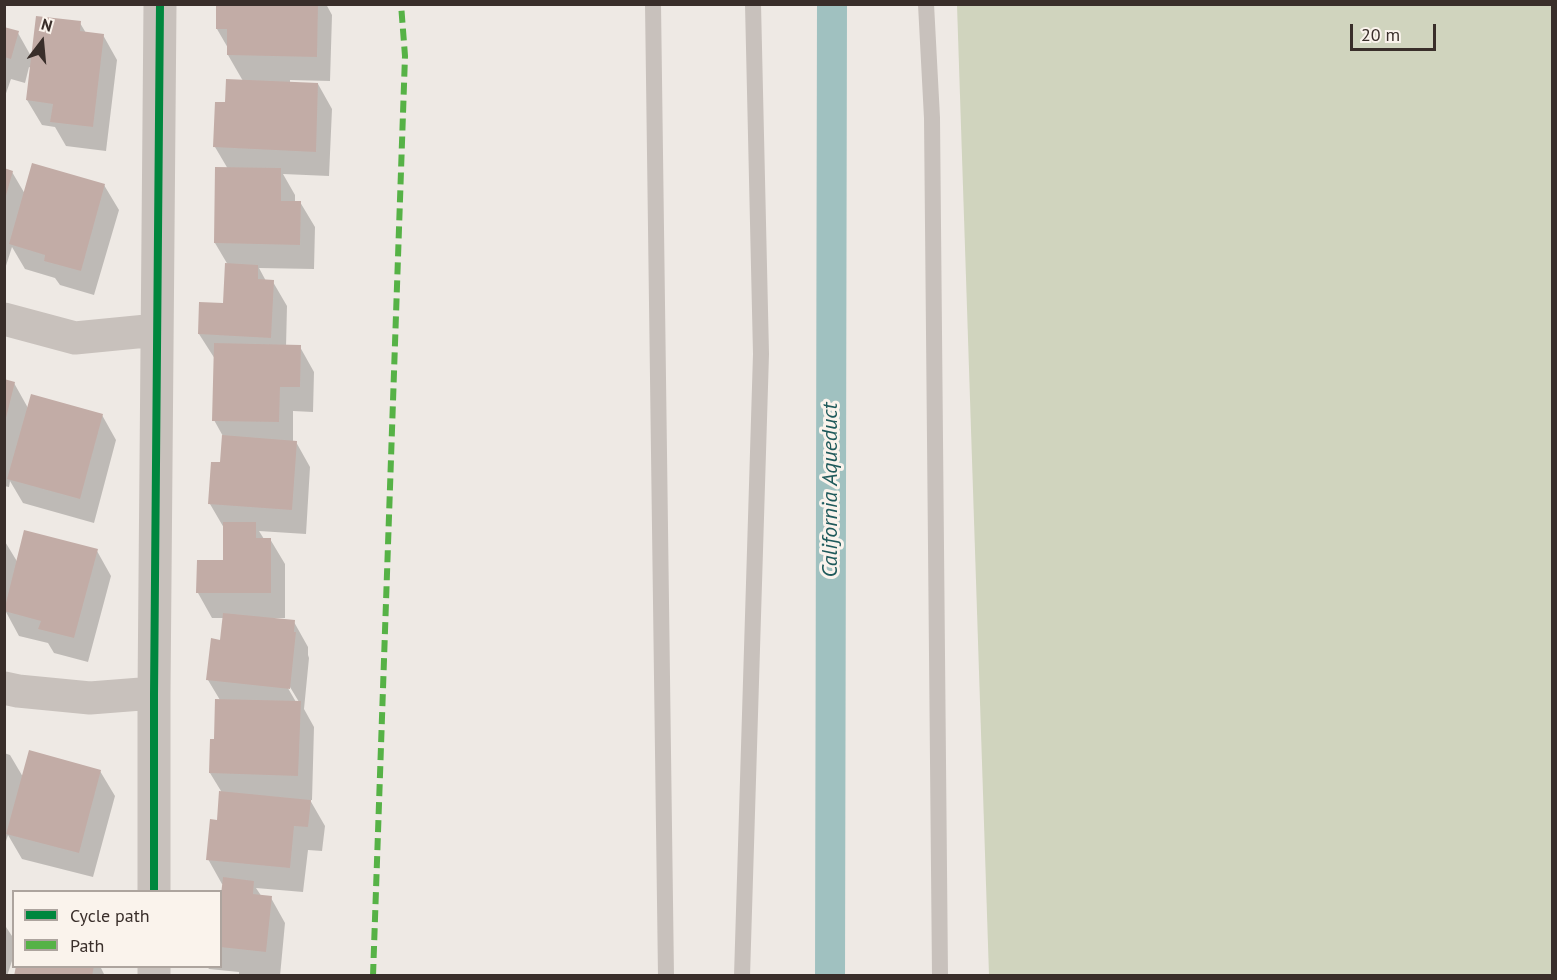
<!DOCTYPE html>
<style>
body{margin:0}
#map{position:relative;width:1557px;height:980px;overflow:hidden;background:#eee9e4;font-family:"PT Sans",sans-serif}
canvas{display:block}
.frame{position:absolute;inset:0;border:6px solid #392e2a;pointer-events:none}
.legend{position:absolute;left:12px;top:890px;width:210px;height:78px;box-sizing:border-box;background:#faf3ec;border:2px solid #ada49e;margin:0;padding:8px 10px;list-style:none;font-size:18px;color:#392e2a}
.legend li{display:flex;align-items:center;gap:12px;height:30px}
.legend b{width:30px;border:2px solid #ada49e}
.north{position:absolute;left:12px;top:12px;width:60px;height:60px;-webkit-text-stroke:4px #faf3ec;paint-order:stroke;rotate:16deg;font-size:16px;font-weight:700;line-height:24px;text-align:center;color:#392e2a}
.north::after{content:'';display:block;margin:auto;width:21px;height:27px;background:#392e2a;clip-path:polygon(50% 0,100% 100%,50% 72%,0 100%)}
.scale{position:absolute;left:1350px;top:24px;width:86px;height:27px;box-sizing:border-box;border:3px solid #392e2a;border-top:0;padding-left:8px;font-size:18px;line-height:21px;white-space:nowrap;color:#392e2a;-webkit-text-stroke:4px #faf3ec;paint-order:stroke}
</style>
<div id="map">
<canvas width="1557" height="980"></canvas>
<div class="frame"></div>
<ul class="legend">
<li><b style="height:8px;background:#00873e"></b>Cycle path</li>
<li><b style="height:8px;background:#56b246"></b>Path</li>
</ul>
<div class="north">N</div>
<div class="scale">20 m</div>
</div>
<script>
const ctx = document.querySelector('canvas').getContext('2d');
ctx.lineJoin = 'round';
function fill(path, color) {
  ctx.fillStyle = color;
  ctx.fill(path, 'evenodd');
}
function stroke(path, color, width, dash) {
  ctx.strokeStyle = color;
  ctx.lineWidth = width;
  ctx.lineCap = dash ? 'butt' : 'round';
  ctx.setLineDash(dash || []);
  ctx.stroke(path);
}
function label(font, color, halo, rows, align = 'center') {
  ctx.font = font + ' "PT Sans",sans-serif';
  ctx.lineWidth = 6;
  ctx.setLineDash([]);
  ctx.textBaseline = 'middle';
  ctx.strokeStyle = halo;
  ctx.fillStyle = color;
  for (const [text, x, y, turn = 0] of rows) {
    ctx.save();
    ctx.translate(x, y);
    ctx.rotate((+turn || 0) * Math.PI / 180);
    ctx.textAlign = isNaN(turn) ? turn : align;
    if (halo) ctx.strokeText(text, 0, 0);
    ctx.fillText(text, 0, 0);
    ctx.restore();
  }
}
const green = new Path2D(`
 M957,5H1552V975H989Z`);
const shadow = new Path2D(`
 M218,4H326L332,15L330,81L290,80V83L318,84L332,109L329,176L283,174L295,195V202H300L315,227L314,269L259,268L266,281L273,282L287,306L286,347H300L314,372L313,412L293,411V442H296L310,467L306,534L259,531L264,539H270L285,564V618H275V620L294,622L308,647V655L309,658L304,709L314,727L312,800H310L325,826L322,851L308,850L303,892L256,888L262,897L271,898L285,923L280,976H220V974L239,975V972L209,969L207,966H220V918L224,884H222L208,859L218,822L221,791L210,773L216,741L220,700L208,680L222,641L224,618H212L198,593L225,562L224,528L210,504L222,464L224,438L214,420L215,359L199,334L225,305L228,265L215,243L216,169H228L215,147L226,104L243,81L228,55V48L217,29ZM287,682L299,702H296L285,683Z
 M80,23L86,33L103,35L117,60L106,151L66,146L55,127L42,125L27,100L31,68L29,67L25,83L11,79L4,99V29L18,33L32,58Z
 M4,170L12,172L25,194L104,185L119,210L94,295L60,285L55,278L25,269L12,247L4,272Z
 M4,381L14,383L28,408L102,415L116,440L94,523L23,503L10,481L9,487L4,486Z
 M4,540L18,563L97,551L111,576L88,662L54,653L48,643L19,636L6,612L4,617Z
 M4,753L10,755L23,777L100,771L115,796L93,877L22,859L8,835L4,847Z
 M4,924L14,939V955L7,976H4Z
 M18,966H100L105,976H15Z`);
const canal = new Path2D(`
 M830,976L832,4`);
const building = new Path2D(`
 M216,4H318L317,57L227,55V29H216Z
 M36,16L81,21L80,31L104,34L93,127L50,122L53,104L26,100Z
 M4,27L19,31L11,59L4,57Z
 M226,79L318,83L316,152L213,147L215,102H225Z
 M32,163L105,184L81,271L44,261L45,255L9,244Z
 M215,167L281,168V201H301L300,245L214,243Z
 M4,168L13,171L5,199H4Z
 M225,263L258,265V279L274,280L271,338L198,334L199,302L223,303Z
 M214,343L301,345L300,387H280L279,422L212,421Z
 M4,379L15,382L5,422H4Z
 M31,394L103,414L80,499L7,479Z
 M222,435L297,441L292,510L208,504L211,462H220Z
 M223,522H256V538H271V593H196L197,560H223Z
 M24,530L98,549L74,638L38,629L41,621L4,611Z
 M223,613L295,620L294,632H296L290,689L206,680L211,638L220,640Z
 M215,699L301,701L298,776L209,773L210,739H214Z
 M29,750L101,770L79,853L6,834Z
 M219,791L311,800L308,827L294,826L290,868L206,860L210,819L217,820Z
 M223,877L254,881L253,894L272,896L266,952L220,947V904Z
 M16,966H94L92,976H14Z`);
const service = new Path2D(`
 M653,4L666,976
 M926,4L932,118L940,976
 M742,976L761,354L753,4`);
const minor = new Path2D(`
 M4,319L75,338L157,330
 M4,688L18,691L90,698L154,693
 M154,892V693L160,4
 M154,976V966`);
const quiet = new Path2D(`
 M373,976L405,56L401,4`);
const cycleway = new Path2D(`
 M154,892V693L160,4`);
const waterNames = [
 ["California Aqueduct",831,490,-90]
];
fill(green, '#d0d4be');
fill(shadow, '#0003');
stroke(canal, '#a0c1c0', 30);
fill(building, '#c2aca6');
stroke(service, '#c8c1bc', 16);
stroke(minor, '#c8c1bc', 33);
stroke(quiet, '#56b246', 6, [12, 6]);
stroke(cycleway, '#00873e', 8);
label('italic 22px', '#1f5a5b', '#faf3ec', waterNames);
</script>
